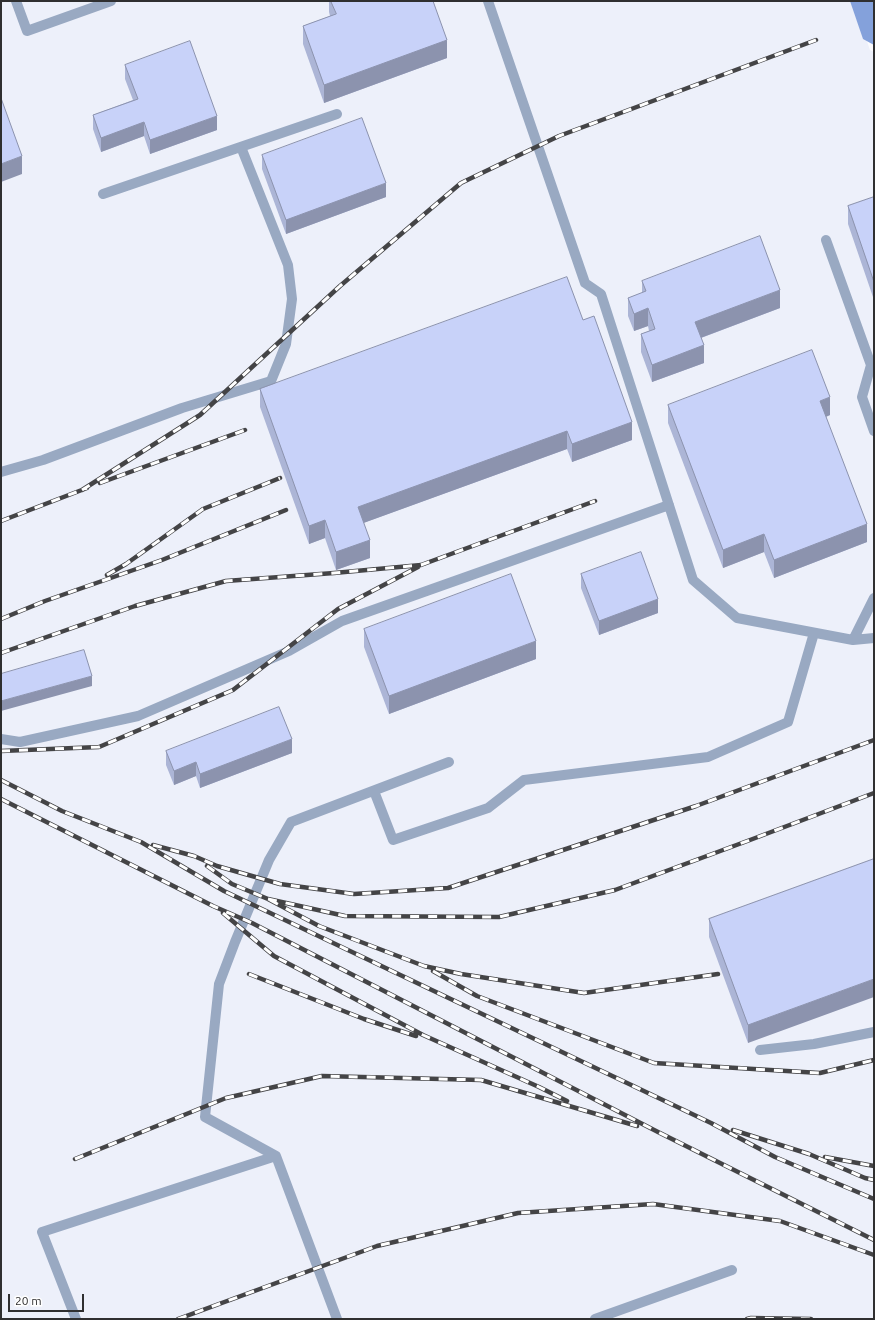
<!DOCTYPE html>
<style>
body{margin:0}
#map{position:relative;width:875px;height:1320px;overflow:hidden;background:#fbfbfe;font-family:Ubuntu,sans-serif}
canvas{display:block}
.frame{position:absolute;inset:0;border:2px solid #2f2f30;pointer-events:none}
.scale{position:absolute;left:8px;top:1294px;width:76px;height:18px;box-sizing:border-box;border:2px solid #2f2f30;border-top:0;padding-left:5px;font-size:12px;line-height:14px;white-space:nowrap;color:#2f2f30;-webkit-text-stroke:3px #fff;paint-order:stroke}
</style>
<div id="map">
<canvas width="875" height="1320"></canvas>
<div class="frame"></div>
<div class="scale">20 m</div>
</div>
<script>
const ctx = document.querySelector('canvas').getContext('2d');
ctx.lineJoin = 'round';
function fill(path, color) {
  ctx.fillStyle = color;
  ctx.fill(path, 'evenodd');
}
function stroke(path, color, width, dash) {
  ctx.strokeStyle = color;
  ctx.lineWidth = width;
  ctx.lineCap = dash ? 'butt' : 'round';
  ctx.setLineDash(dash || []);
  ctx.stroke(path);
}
const built = new Path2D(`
 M1,1H853L870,50L874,52V1319H1Z`);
const water = new Path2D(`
 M850,1H874V45L863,39Z`);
const lane = new Path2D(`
 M16,1L27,31L111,1
 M488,1L585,283L601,294L693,580L737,618L853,640L874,638
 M103,194L337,114
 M826,240L871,365L862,397L874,431
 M1,472L43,460L182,408L271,381L286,344L292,299L288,265L241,147
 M853,640L874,598
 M1,739L20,742L138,716L289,651L342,621L669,505
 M374,791L393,840L488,808L524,780L708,757L788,722L814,633
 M760,1050L814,1044L874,1032
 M76,1319L42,1232L276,1156
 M337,1319L276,1156L205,1117L219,984L235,942L269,860L291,822L449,762
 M595,1319L732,1270`);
const rail = new Path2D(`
 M100,483L245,430
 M82,490L200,415L340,286L461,183L559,136L816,40
 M1,521L87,488
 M107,575L126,564L203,509L280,478
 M1,619L45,601L162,560L286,510
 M1,653L135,606L226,581L334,573L421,565L595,501
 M1,751L99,747L233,690L338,609L418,567
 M1,780L62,811L141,842L224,891L711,1123L775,1157L874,1199
 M1,799L213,906L252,923L658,1132L874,1240
 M153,845L194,856L217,866L280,884L354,894L448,888L696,806L874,740
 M207,866L232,884L268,899L319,926L424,966L461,974L584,993L718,974
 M268,899L345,916L499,917L615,890L750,840L874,793
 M223,913L274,956L423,1035L539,1087L567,1101
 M433,971L477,996L654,1063L820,1073L874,1060
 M249,974L364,1019L416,1036
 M733,1130L809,1154L865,1178L874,1180
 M825,1157L874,1166
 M75,1159L226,1098L322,1076L481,1080L637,1126
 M178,1319L377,1246L518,1213L653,1204L780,1221L874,1255
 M747,1319L751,1318L811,1319`);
const wall = new Path2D(`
 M329,1H433L447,58L324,103L303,44V26L330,16L329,12Z
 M125,65L217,130L150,154L144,136L101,152L93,129V115L133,100L125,79Z
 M262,155L386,197L286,234L262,169Z
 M874,197V300L848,224V206Z
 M642,281L780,308L701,338L704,363L652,382L641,352V334L649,331L648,326L634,331L628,316V298L642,293Z
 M583,320L632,440L572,462L567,449L363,523L370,558L336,570L325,538L309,544L260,407V389Z
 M668,405L830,415L826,417L867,542L774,578L764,552L723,568L668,423Z
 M581,574L658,613L599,635L581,588Z
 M364,629L536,659L389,714L364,647Z
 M166,751L292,753L200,788L196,776L174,785L166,765Z
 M874,859L748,1043L709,937V919Z`);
const shadedWall = new Path2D(`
 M447,40V58L324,103V85Z
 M217,116V130L150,154V140Z
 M144,122V136L101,152V138Z
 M22,156V174L1,182V164Z
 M386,183V197L286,234V220Z
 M780,290V308L695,340V322Z
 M648,308V326L634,331V314Z
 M704,345V363L652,382V365Z
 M830,397V415L820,419V401Z
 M632,422V440L572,462V444Z
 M567,431V449L358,525V507Z
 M325,520V538L309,544V526Z
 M867,524V542L774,578V560Z
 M764,534V552L723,568V550Z
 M370,540V558L336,570V552Z
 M658,599V613L599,635V621Z
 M536,641V659L389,714V696Z
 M92,676V686L1,711V701Z
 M292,739V753L200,788V774Z
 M196,762V776L174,785V771Z
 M874,979V997L748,1043V1025Z`);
const building = new Path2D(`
 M331,1H433L447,40L324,85L303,26L336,14Z
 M190,41L217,116L150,140L144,122L101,138L93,115L138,99L125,65Z
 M1,98L22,156L1,164Z
 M362,118L386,183L286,220L262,155Z
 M874,197V282L848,206Z
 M760,236L780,290L695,322L704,345L652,365L641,334L655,329L648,308L634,314L628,298L646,291L642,281Z
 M567,277L583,320L594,316L632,422L572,444L567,431L358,507L370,540L336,552L325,520L309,526L260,389Z
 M812,350L830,397L820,401L867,524L774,560L764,534L723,550L668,405Z
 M641,552L658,599L599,621L581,574Z
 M511,574L536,641L389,696L364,629Z
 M84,650L92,676L1,701V674Z
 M279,707L292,739L200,774L196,762L174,771L166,751Z
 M874,859V979L748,1025L709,919Z`);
fill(built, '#edf0fa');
fill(water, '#84a1db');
stroke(lane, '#99a9c2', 10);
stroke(rail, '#444446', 4.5);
stroke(rail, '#fff', 3, [9]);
fill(wall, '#acb5d6');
fill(shadedWall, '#8c93ae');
fill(building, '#c8d2f9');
stroke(building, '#8c93ae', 1);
</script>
